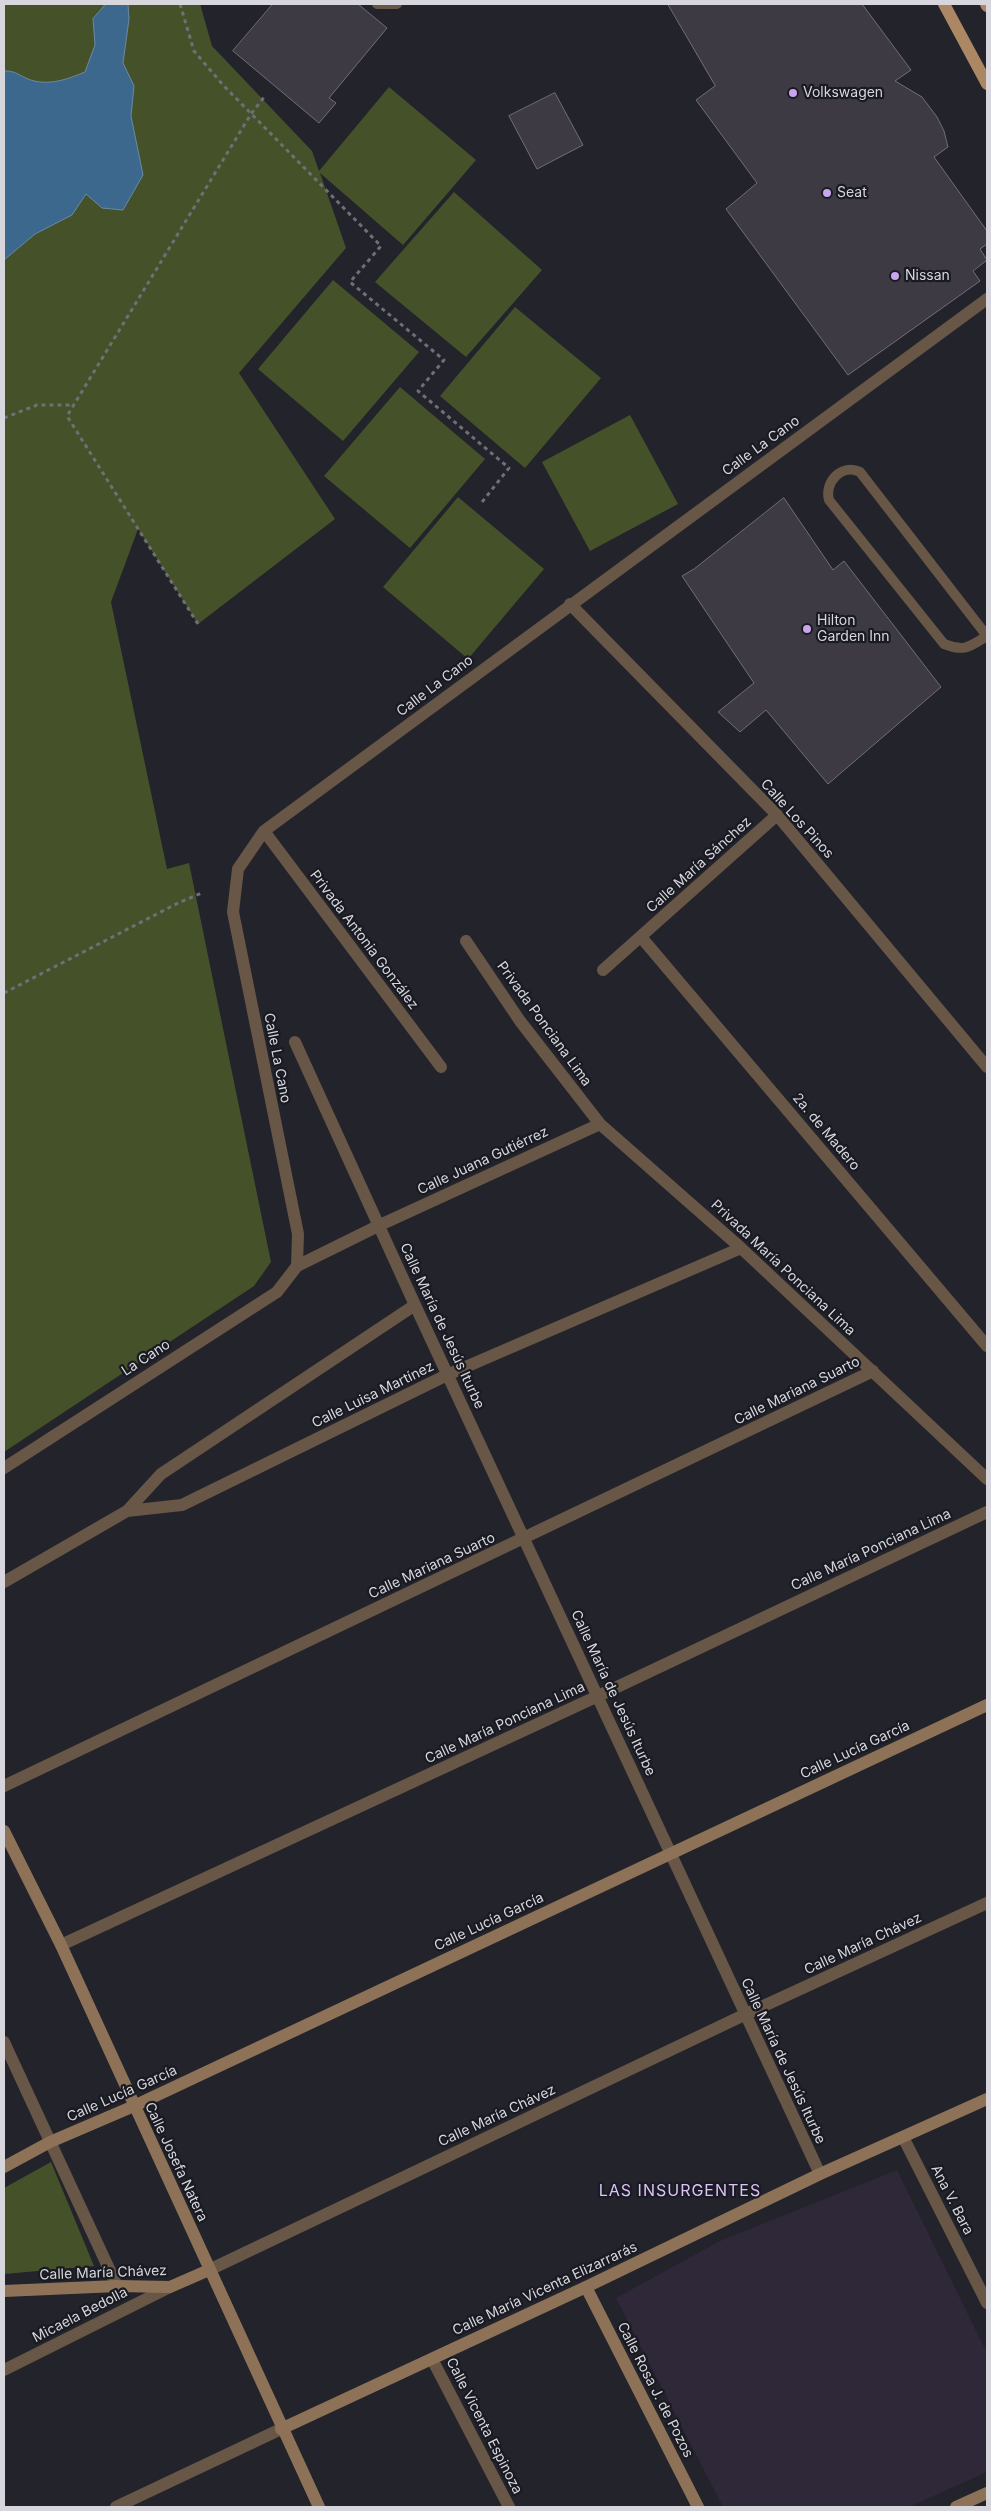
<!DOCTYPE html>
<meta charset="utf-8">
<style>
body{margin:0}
#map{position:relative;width:991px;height:2511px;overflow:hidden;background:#23232c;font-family:Inter,sans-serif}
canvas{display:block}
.frame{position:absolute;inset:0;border:5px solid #d6d6dc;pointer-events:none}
</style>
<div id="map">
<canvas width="991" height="2511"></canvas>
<div class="frame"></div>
</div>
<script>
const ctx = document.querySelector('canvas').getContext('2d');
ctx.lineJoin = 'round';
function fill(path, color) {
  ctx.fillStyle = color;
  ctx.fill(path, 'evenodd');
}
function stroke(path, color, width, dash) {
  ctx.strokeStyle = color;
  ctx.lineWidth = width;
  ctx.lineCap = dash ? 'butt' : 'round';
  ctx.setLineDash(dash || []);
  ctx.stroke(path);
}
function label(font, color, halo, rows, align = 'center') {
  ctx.font = font + ' Inter,sans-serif';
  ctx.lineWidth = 4.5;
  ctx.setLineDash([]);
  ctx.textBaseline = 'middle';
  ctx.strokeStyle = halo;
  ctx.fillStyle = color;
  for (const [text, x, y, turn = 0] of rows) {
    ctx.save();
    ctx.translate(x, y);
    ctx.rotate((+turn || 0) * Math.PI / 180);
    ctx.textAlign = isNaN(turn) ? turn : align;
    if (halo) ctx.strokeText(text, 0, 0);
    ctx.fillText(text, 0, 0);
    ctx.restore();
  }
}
const education = new Path2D(`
 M897,2170L987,2353V2472L909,2507H723L616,2298L720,2241Z`);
const green = new Path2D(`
 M4,4H200L212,46L312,151L319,171L389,87L476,160L403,245L320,173L346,248L239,373L335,519L198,624L138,529L111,602L167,869L189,863L271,1262L254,1286L4,1452Z
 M454,192L542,270L466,357L375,282Z
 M333,280L419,352L343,441L258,369Z
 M515,307L601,378L525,468L440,396Z
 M400,387L485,459L410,548L324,476Z
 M630,415L678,504L590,551L542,462Z
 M458,497L544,569L468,659L383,587Z
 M51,2162L94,2266L4,2274V2188Z`);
const water = new Path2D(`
 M106,4H128L129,19L123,63L134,86L131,116L143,175L123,210L102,208L86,194L72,215L35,234L4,260V71C16,70 22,78 34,81C52,85 68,79 85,72L95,45L93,19Z`);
const building = new Path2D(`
 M273,4H358L387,28L329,98L336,103L319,123L233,51Z
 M668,4H862L911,70L895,81L922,97L937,117L944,131L948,147L934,157L987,231V244L980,249L987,260L973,271L980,281L848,375L726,209L757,183L696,100L715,86Z
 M555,93L583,145L537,169L509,116Z
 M784,498L833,570L844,561L941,687L828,784L766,710L740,732L718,712L754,683L682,576L694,569Z`);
const path = new Path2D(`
 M180,4L194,51L223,85L381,246L350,282L444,360L418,391L509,468L482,502
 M4,418L37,405H73
 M198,624L67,416L251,114L265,96
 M4,993L180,902L202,893`);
const lane = new Path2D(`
 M377,4H397
 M987,636C969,647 965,652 944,644L829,500C824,482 842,463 860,472L987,636`);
const street = new Path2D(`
 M570,604L777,815L987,1067
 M264,831L441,1067
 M641,937L987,1346
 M466,941L520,1021L600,1124L741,1248L987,1479
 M603,970L777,815
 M295,1042L415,1305L820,2174
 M297,1266L298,1234L233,912L238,869L264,831L987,299
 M4,1468L277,1292L297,1266L380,1225L600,1124
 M127,1511L182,1505L447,1375L741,1248
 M4,1582L127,1511L161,1474L415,1305
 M4,1786L873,1371
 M61,1945L598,1696L987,1512
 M4,2042L117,2286
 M903,2137L987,2303
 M209,2270L744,2015L987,1903
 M432,2359L509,2507
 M4,2370L170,2287
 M116,2507L281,2429`);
const secondary = new Path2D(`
 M4,1831L61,1945L319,2507
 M4,2167L50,2142L134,2106L987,1705
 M586,2287L698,2507
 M4,2291L117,2286L170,2287L209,2270
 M281,2429L586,2287L820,2174L987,2099
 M956,2507L987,2493`);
const primary = new Path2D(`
 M944,4L987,84
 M986,4L987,6`);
const markers = [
 [793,93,5,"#c9a5ee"],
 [827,193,5,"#c9a5ee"],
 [895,276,5,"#c9a5ee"],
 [807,629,5,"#c9a5ee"]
];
const poiNames = [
 ["Volkswagen",803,93],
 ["Seat",837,193],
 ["Nissan",905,276],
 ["Hilton",817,621],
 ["Garden Inn",817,637]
];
const streetNames = [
 ["Calle La Cano",761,446,-36],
 ["Calle La Cano",435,686,-37],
 ["Calle Los Pinos",797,819,48],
 ["Calle María Sánchez",699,865,-42],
 ["Privada Antonia González",364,940,53],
 ["Privada Ponciana Lima",544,1024,54],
 ["Calle La Cano",277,1058,79],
 ["2a. de Madero",826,1132,50],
 ["Calle Juana Gutiérrez",483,1161,-25],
 ["Privada María Ponciana Lima",783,1268,43],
 ["Calle María de Jesús Iturbe",442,1326,65],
 ["La Cano",146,1358,-33],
 ["Calle Mariana Suarto",797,1391,-26],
 ["Calle Luisa Martínez",373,1395,-26],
 ["Calle María Ponciana Lima",871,1550,-25],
 ["Calle Mariana Suarto",432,1566,-25],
 ["Calle María de Jesús Iturbe",613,1693,65],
 ["Calle María Ponciana Lima",505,1723,-25],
 ["Calle Lucía García",855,1750,-25],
 ["Calle Lucía García",489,1922,-25],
 ["Calle María Chávez",863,1944,-25],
 ["Calle María de Jesús Iturbe",783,2061,65],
 ["Calle Lucía García",122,2094,-24],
 ["Calle María Chávez",497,2116,-25],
 ["Calle Josefa Natera",176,2162,65],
 ["Ana V. Bara",952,2200,63],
 ["Calle María Chávez",103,2273,-2],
 ["Calle María Vicenta Elizarrarás",545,2289,-25],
 ["Micaela Bedolla",80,2315,-27],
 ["Calle Rosa J. de Pozos",655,2390,63],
 ["Calle Vicenta Espinoza",484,2426,63]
];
const quarterNames = [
 ["LAS INSURGENTES",680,2191]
];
fill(education, '#2e2838');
fill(green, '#455229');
fill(water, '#3d688e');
stroke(water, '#6b89a5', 1);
fill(building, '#3e3a44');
stroke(building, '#716e78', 1);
stroke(path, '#6f6f77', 3, [4, 4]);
stroke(lane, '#685646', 10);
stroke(street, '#685646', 12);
stroke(secondary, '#8e7257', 12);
stroke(primary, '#ac8764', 12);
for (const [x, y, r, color] of markers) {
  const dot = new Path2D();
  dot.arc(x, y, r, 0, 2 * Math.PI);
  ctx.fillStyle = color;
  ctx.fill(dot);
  stroke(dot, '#191a22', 2);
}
label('14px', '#d6d6dc', '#191a22', poiNames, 'left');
label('14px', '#d6d6dc', '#191a22', streetNames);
ctx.letterSpacing = '1px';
label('16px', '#dcc2f9', '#191a22', quarterNames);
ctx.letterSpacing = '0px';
</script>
